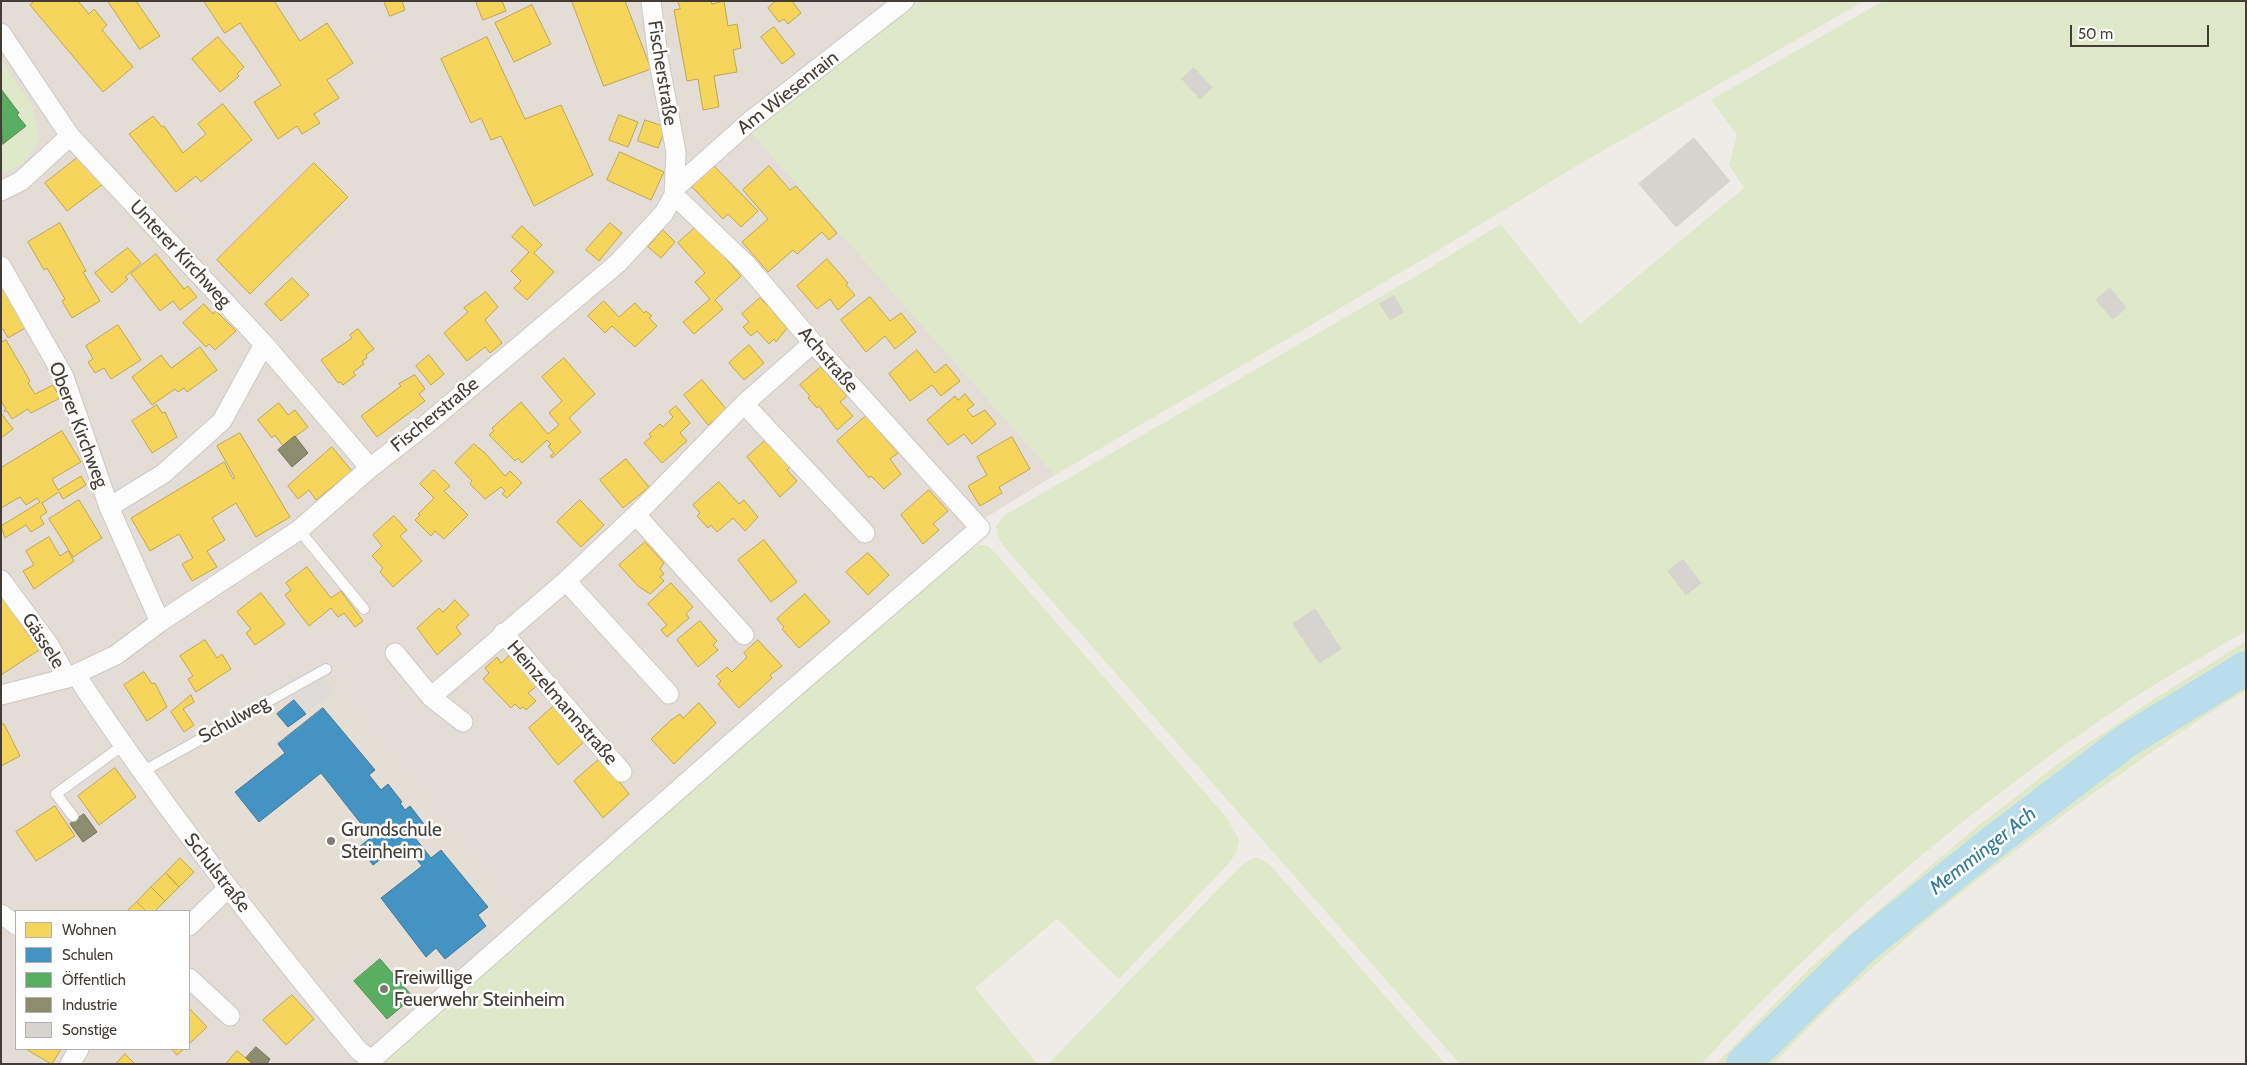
<!DOCTYPE html>
<meta charset="utf-8">
<style>
body{margin:0}
#map{position:relative;width:2247px;height:1065px;overflow:hidden;background:#efece8;font-family:Cabin,sans-serif}
canvas{display:block}
.frame{position:absolute;inset:0;border:2px solid #443d35;pointer-events:none}
.legend{position:absolute;left:15px;top:910px;width:175px;height:140px;box-sizing:border-box;background:#fff;border:1px solid #b4b1ae;margin:0;padding:6px 9px;list-style:none;font-size:15px;color:#443d35}
.legend li{display:flex;align-items:center;gap:10px;height:25px}
.legend b{width:25px;border:1px solid #b4b1ae}
.scale{position:absolute;left:2070px;top:25px;width:139px;height:22px;box-sizing:border-box;border:2px solid #443d35;border-top:0;padding-left:6px;font-size:15px;line-height:18px;white-space:nowrap;color:#443d35;-webkit-text-stroke:4px #fff;paint-order:stroke}
</style>
<div id="map">
<canvas width="2247" height="1065"></canvas>
<div class="frame"></div>
<ul class="legend">
<li><b style="height:14px;background:#f6d55c"></b>Wohnen</li>
<li><b style="height:14px;background:#4393c3"></b>Schulen</li>
<li><b style="height:14px;background:#5aae61"></b>Öffentlich</li>
<li><b style="height:14px;background:#8c8c6e"></b>Industrie</li>
<li><b style="height:14px;background:#d7d3cf"></b>Sonstige</li>
</ul>
<div class="scale">50 m</div>
</div>
<script>
const ctx = document.querySelector('canvas').getContext('2d');
ctx.lineJoin = 'round';
function fill(path, color) {
  ctx.fillStyle = color;
  ctx.fill(path, 'evenodd');
}
function stroke(path, color, width, dash) {
  ctx.strokeStyle = color;
  ctx.lineWidth = width;
  ctx.lineCap = dash ? 'butt' : 'round';
  ctx.setLineDash(dash || []);
  ctx.stroke(path);
}
function label(font, color, halo, rows, align = 'center') {
  ctx.font = font + ' Cabin,sans-serif';
  ctx.lineWidth = 5;
  ctx.setLineDash([]);
  ctx.textBaseline = 'middle';
  ctx.strokeStyle = halo;
  ctx.fillStyle = color;
  for (const [text, x, y, turn = 0] of rows) {
    ctx.save();
    ctx.translate(x, y);
    ctx.rotate((+turn || 0) * Math.PI / 180);
    ctx.textAlign = isNaN(turn) ? turn : align;
    if (halo) ctx.strokeText(text, 0, 0);
    ctx.fillText(text, 0, 0);
    ctx.restore();
  }
}
const residential = new Path2D(`
 M1,1H916L751,132L1055,475L975,524L363,1064H1ZM16,911H189V1049H16Z`);
const education = new Path2D(`
 M326,675L521,920L425,1005L372,942L317,988L156,775Z`);
const green = new Path2D(`
 M916,1H1864L1578,165L1422,260L1055,475L750,131Z
 M1883,1H2246V631C2207,654 2167,676 2129,701C1973,804 1829,927 1701,1064H1460L1006,549L998,538L996,526L1005,515L1413,278L1501,224L1580,324L1744,188L1729,165L1737,135L1711,100Z
 M1,60L33,107L40,139L24,163L1,174Z
 M979,545H987L999,557L1227,818L1239,840L1237,851L1229,863L1119,979L1057,919L975,988L1036,1062L1034,1064H385V1060L894,611L969,550Z
 M2246,641V691C2192,722 2142,759 2091,795C1979,875 1869,963 1773,1064H1716L1810,968L1978,826L2062,761L2142,707Z
 M1253,858H1259L1270,865L1445,1064H1048L1242,865Z`);
const parking = new Path2D(`
 M323,677L334,692L306,713L293,696Z
 M486,926L497,940L452,981L440,963Z`);
const homes = new Path2D(`
 M35,1H78L89,14L94,9L107,25L102,30L133,67L103,92L30,5Z
 M108,1H136L160,36L140,49Z
 M204,1H274L300,41L327,23L353,63L327,80L339,98L314,114L320,123L302,134L297,126L278,139L254,102L281,85L240,23L225,33Z
 M384,1H402L405,10L390,16Z
 M476,1H502L506,11L483,20Z
 M572,1H625L651,69L604,86Z
 M678,1H711L712,4L724,1L728,26L737,24L741,48L733,50L737,72L714,76L719,107L703,110L698,79L687,81L674,10L680,9Z
 M776,1H792L801,13L788,24L784,19L779,22L768,8Z
 M532,5L551,44L514,62L495,23Z
 M774,27L795,54L782,64L761,37Z
 M218,37L244,67L237,74L239,76L220,92L192,59Z
 M487,37L525,119L561,105L593,175L534,206L501,136L491,140L481,118L471,123L441,59Z
 M223,104L252,140L201,182L196,176L176,192L129,134L153,116L162,127L164,126L183,153L206,134L198,124Z
 M619,115L638,122L628,147L609,140Z
 M645,120L666,127L658,148L638,141Z
 M620,152L664,172L651,200L607,180Z
 M81,155L103,184L67,211L45,183Z
 M314,163L348,197L250,294L217,260Z
 M714,166L758,211L741,227L728,214L723,219L692,187Z
 M769,166L790,190L796,186L837,233L829,240L822,232L797,254L793,250L768,272L742,242L768,219L743,190Z
 M60,223L86,271L83,272L100,301L72,318L62,301L65,299L47,268L44,270L28,242Z
 M610,223L622,233L599,261L586,250Z
 M522,226L542,245L534,253L554,272L527,300L514,288L521,281L511,271L529,252L512,237Z
 M697,226L741,276L715,300L723,309L694,334L683,322L710,299L695,282L705,273L678,243Z
 M663,230L675,242L661,258L648,247Z
 M128,248L141,263L125,277L128,279L112,293L95,273Z
 M156,254L184,289L188,286L197,297L180,310L173,301L160,311L131,274Z
 M827,259L848,283L846,285L855,295L838,310L830,299L817,309L797,286Z
 M292,278L309,295L281,321L265,304Z
 M1,283L25,328L8,338L3,329L1,331Z
 M486,292L498,307L485,320L502,343L490,353L485,347L467,361L444,333L468,312L464,308Z
 M870,297L890,321L901,313L916,332L895,349L885,336L866,352L841,320Z
 M760,298L768,306L771,303L777,310L774,313L787,328L776,342L774,339L769,344L757,331L751,336L743,327L749,322L742,314Z
 M604,301L619,317L635,303L644,313L646,311L652,316L649,318L657,326L635,347L612,326L605,333L588,316Z
 M204,304L213,314L216,311L236,331L215,350L209,344L206,347L183,323Z
 M118,325L141,360L111,379L104,368L95,373L88,362L93,359L86,346Z
 M358,329L374,349L366,355L367,358L362,361L364,364L353,372L356,375L343,385L340,382L338,383L321,360L352,338L350,335Z
 M6,340L30,381L28,383L35,394L53,385L60,398L31,413L28,409L12,419L7,411L5,412L4,410L6,409L1,401V343Z
 M749,345L764,363L744,380L729,363Z
 M200,347L217,370L187,392L184,388L178,392L175,389L152,405L132,377L161,355L171,368Z
 M917,350L935,373L946,364L960,381L941,396L932,385L910,401L889,374Z
 M429,355L444,374L431,385L416,366Z
 M564,358L595,394L569,418L581,432L552,458L550,456L554,453L548,446L551,444L547,440L522,463L518,458L515,461L489,435L494,431L492,428L521,402L548,434L559,425L549,413L562,401L542,377Z
 M821,367L847,396L840,402L853,416L837,430L819,406L817,408L808,398L810,396L800,385Z
 M415,375L425,389L419,394L425,401L377,437L361,416L401,386L399,384Z
 M702,380L727,410L708,425L684,395Z
 M965,394L974,405L967,410L973,417L985,410L996,424L972,444L964,434L948,445L927,420L955,396L958,400Z
 M279,403L288,415L295,410L308,427L283,446L275,435L272,438L258,420Z
 M157,405L162,413L165,412L177,437L152,453L132,421Z
 M676,406L690,423L680,433L687,441L662,463L644,443L651,437L649,434L660,424L663,427L673,417L669,412Z
 M1,413L13,429L1,438Z
 M866,416L898,453L890,459L901,474L884,489L871,476L869,478L837,441Z
 M62,431L81,462L52,479L58,490L81,476L86,485L63,499L59,492L42,503L47,512L40,517L44,524L31,532L26,525L5,538L1,526L40,502L37,498L26,505L20,497L1,508V468Z
 M240,433L290,517L256,537L236,503L212,518L225,540L207,551L217,567L192,581L182,564L193,558L179,534L150,551L131,518L224,462L233,479L235,478L217,446Z
 M769,437L793,464L787,470L797,481L780,497L747,457Z
 M1012,437L1030,469L999,487L1002,493L980,506L968,486L987,475L977,457Z
 M474,444L485,453L505,476L510,471L522,483L507,498L502,494L505,491L501,487L485,499L470,484L472,481L455,463Z
 M332,447L352,471L316,500L309,490L298,499L288,486Z
 M626,459L649,487L623,508L600,480Z
 M434,470L450,486L444,491L468,515L444,539L435,531L431,536L415,520L420,515L418,514L434,498L420,484Z
 M719,482L739,504L744,500L758,517L745,531L733,518L717,532L711,525L708,528L697,516L700,513L693,505Z
 M929,490L948,511L933,524L939,530L923,544L901,515Z
 M79,500L102,538L73,557L49,519Z
 M580,500L604,525L581,547L557,522Z
 M394,516L407,530L400,536L422,561L393,587L380,572L383,568L372,556L382,546L373,535Z
 M49,537L60,556L68,551L74,561L34,589L23,571L34,565L26,551Z
 M764,540L797,582L771,602L738,560Z
 M645,542L664,563L660,569L664,574L660,577L664,581L650,594L638,586L619,565Z
 M868,553L889,575L868,595L846,572Z
 M307,567L331,598L341,591L363,621L355,627L344,613L338,617L331,608L309,626L285,595L291,590L286,583Z
 M671,583L693,607L686,614L689,618L667,637L661,630L667,625L648,604Z
 M261,593L285,624L255,645L246,633L251,629L237,612Z
 M805,594L830,622L799,648L782,629L784,627L777,619Z
 M1,595L39,650L1,675Z
 M455,600L469,615L456,627L461,634L437,655L417,628L439,608L443,612Z
 M700,621L717,641L713,645L718,650L698,667L677,640Z
 M205,640L217,658L222,654L231,669L196,692L188,679L193,676L180,656Z
 M758,640L782,666L770,675L772,678L739,708L718,684L721,681L716,676L727,667L732,672L747,657L744,653Z
 M512,653L539,684L528,693L536,701L526,710L523,707L520,709L515,704L511,708L483,679L489,673L485,668L497,657L501,663Z
 M144,672L152,684L155,683L167,707L147,721L124,685Z
 M191,695L194,702L183,709L194,725L184,732L171,712Z
 M699,703L716,723L674,764L651,739L671,720L680,714L683,718Z
 M555,705L584,742L558,765L529,728Z
 M4,724L20,756L1,766V725Z
 M601,758L629,794L603,818L574,781Z
 M115,768L136,797L99,825L78,796Z
 M55,806L75,836L36,861L16,832Z
 M180,858L194,872L179,887L166,873Z
 M166,873L179,887L165,901L151,887Z
 M151,887L165,901L155,911H146L137,902Z
 M137,902L146,911H127Z
 M292,995L314,1019L286,1045L263,1020Z
 M189,1008L207,1027L189,1044Z
 M26,1049H61L52,1064Z
 M172,1049H184L177,1055Z
 M237,1051L246,1058L253,1064H226Z
 M125,1054L135,1064H116Z`);
const schools = new Path2D(`
 M294,700L306,714L288,727L277,714Z
 M323,708L375,770L369,775L381,790L388,784L402,802L400,803L405,810L410,806L424,824L412,834L431,858L441,850L488,907L478,915L486,926L445,959L436,948L426,957L381,898L422,866L403,842L373,865L359,847L373,836L368,829L366,830L321,773L259,822L235,792L285,753L278,744Z`);
const public = new Path2D(`
 M1,89L19,113L17,115L26,126L3,144Z
 M380,959L413,997L387,1019L354,981Z`);
const industry = new Path2D(`
 M295,436L308,453L292,467L278,450Z
 M84,814L97,832L83,842L70,824Z
 M256,1047L270,1059L267,1064H253L246,1058Z`);
const river = new Path2D(`
 M1743,1064L1864,946L1992,843L2126,741L2246,668`);
const building = new Path2D(`
 M1194,68L1212,88L1200,99L1182,79Z
 M1694,138L1730,181L1676,227L1639,184Z
 M2110,288L2126,308L2113,319L2096,300Z
 M1394,296L1403,312L1390,320L1380,304Z
 M1683,560L1701,583L1686,595L1668,571Z
 M1315,609L1341,649L1319,663L1293,624Z`);
const service = new Path2D(`
 M299,530L364,609
 M142,772L326,669
 M73,816L56,794L122,746`);
const minor = new Path2D(`
 M1,33L70,136L264,344L370,468
 M675,188L749,122L904,1
 M1,191L21,181L70,136
 M1,266L64,377L109,507L160,622
 M744,404L865,533
 M109,507L163,474L222,421L264,344
 M636,515L744,635
 M1,580L49,645L67,678
 M566,581L669,694
 M503,633L622,772
 M395,653L431,697L463,722
 M76,675C162,806 259,930 359,1051L372,1060
 M1,695L67,678L116,655L160,622L299,530L370,468L429,422L618,263L664,213L674,195L676,152L658,57L651,1
 M431,697L566,581L636,515L744,404L813,343
 M1,914L16,925
 M189,926L228,888
 M189,978L230,1016
 M70,1064L79,1049
 M367,1064L786,695L980,528L813,343L746,264L674,195`);
const markers = [
 [331,841,5,"#807a74"],
 [384,989,5,"#807a74"]
];
const streetNames = [
 ["Fischerstraße",662,73,81],
 ["Am Wiesenrain",788,93,-38],
 ["Unterer Kirchweg",180,254,47],
 ["Achstraße",828,360,49],
 ["Fischerstraße",435,415,-39],
 ["Oberer Kirchweg",78,425,69],
 ["Gässele",43,641,57],
 ["Heinzelmannstraße",562,703,49],
 ["Schulweg",234,720,-29],
 ["Schulstraße",217,873,52]
];
const poiNames = [
 ["Grundschule",341,830],
 ["Steinheim",341,852],
 ["Freiwillige",394,978],
 ["Feuerwehr Steinheim",394,1000]
];
const waterNames = [
 ["Memminger Ach",1983,851,-38]
];
fill(residential, '#e3ddd6');
fill(education, '#e5ded4');
fill(green, '#dfe8c9');
fill(parking, '#dedbd8');
fill(homes, '#f6d55c');
stroke(homes, '#c1a750', 1);
fill(schools, '#4393c3');
stroke(schools, '#437998', 1);
fill(public, '#5aae61');
stroke(public, '#538c54', 1);
fill(industry, '#8c8c6e');
stroke(industry, '#76745d', 1);
stroke(river, '#baddeb', 34);
fill(building, '#d7d3cf');
stroke(building, '#d7d3ce', 1);
stroke(service, '#ccc8c5', 12);
stroke(minor, '#ccc8c5', 21);
stroke(service, '#fdfcfc', 10);
stroke(minor, '#fdfcfc', 19);
for (const [x, y, r, color] of markers) {
  const dot = new Path2D();
  dot.arc(x, y, r, 0, 2 * Math.PI);
  ctx.fillStyle = color;
  ctx.fill(dot);
  stroke(dot, '#fff', 2);
}
label('19px', '#443d35', '#fff', streetNames);
label('19px', '#443d35', '#fff', poiNames, 'left');
label('italic 20px', '#30799b', '#fff', waterNames);
</script>
